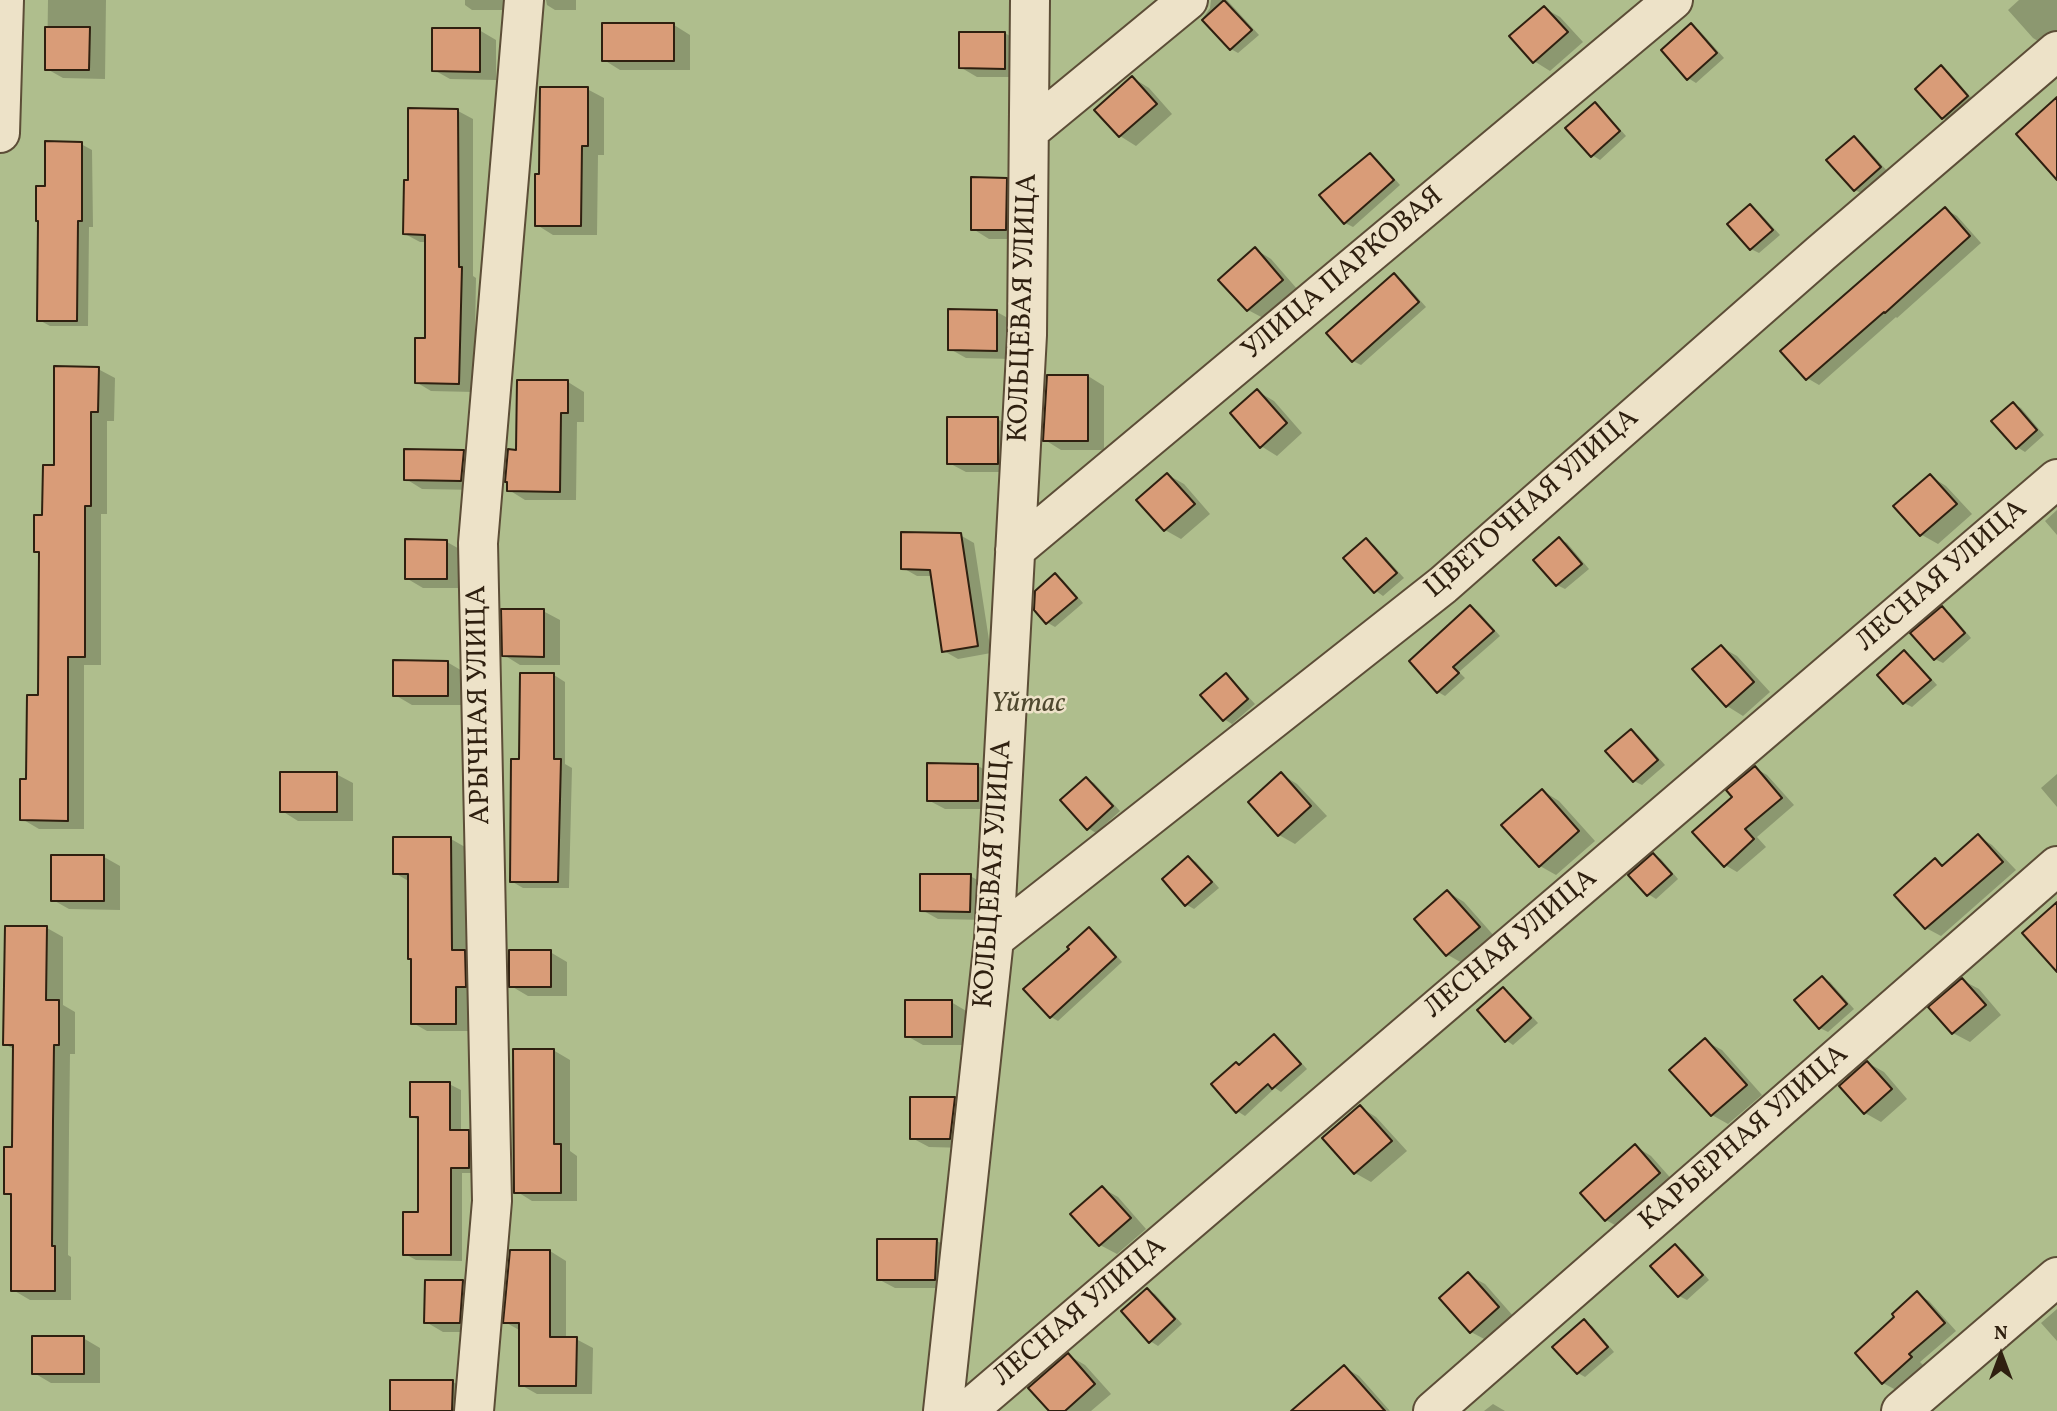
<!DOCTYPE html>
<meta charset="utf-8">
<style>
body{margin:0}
#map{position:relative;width:2057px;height:1411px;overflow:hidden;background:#e4d3ab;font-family:Vollkorn,serif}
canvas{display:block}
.north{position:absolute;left:1966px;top:1320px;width:70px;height:70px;-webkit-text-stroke:5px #ede2c8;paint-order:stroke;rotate:0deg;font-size:19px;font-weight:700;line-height:28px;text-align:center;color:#2f2010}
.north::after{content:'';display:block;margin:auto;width:24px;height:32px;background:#2f2010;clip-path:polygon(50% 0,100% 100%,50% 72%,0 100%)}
</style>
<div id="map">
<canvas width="2057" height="1411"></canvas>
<div class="north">N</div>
</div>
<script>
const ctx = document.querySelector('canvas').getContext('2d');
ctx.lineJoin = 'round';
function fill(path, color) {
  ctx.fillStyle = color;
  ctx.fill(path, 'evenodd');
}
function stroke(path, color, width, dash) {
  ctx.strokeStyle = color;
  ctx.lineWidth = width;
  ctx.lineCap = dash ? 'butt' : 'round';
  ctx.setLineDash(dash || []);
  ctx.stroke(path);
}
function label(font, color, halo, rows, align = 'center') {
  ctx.font = font + ' Vollkorn,serif';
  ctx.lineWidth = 5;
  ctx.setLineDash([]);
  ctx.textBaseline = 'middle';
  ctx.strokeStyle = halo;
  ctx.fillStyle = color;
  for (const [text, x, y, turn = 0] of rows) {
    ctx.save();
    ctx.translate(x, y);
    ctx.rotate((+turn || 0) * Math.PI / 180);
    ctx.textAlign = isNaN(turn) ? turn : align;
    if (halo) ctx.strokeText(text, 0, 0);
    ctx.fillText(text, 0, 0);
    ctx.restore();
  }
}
const green = new Path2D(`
 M0,0H2057V1411H0Z`);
const shadow = new Path2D(`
 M48,0H106L105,79L63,78L47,69Z
 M465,0H512L509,10H472L465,5Z
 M546,0H576V10H555L547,5Z
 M1211,0H1227L1259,35L1238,53L1231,49L1203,18L1210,8Z
 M2019,0H2057V37L2046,46L2033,38L2008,10Z
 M1544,8L1560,17L1583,42L1550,71L1534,61Z
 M674,25L690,35V70H620L604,60Z
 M1692,26L1699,30L1724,58L1696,83L1688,78Z
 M479,30L496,40V80L450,79L434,70Z
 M1005,33L1021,43V77H977L960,67Z
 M1941,67L1949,72L1974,101L1950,122L1943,118Z
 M1133,78L1149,88L1172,114L1136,146L1120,136Z
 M587,89L604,98V155H598L597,235H553L537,225L541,176Z
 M1595,104L1602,109L1626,136L1600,160L1592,155Z
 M458,111L473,119V276L476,278L474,392L431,391L416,382L427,340V242H420L405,234L410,182Z
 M1854,138L1862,143L1888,172L1863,194L1855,190Z
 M81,144L92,150L93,227H89L88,326H50L39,320L47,187Z
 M1370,155L1377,159L1400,185L1353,227L1345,223L1321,195Z
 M1006,180L1022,189V239H989L973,229Z
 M1750,206L1758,211L1780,235L1759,253L1751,249Z
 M1945,209L1957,216L1981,243L1897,318L1896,317L1819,385L1807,378Z
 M1255,249L1271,259L1298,290L1265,319L1248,310Z
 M1394,275L1402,280L1426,307L1361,365L1353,361Z
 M997,312L1013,321V359L966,358L950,349Z
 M98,369L115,378L114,421H107V514H101V665H84V829H39L22,819L40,697L41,554L36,551L56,467Z
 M1088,376L1104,386V450H1061L1045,440Z
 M568,382L584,392V422H577L576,500H525L509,490L517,451Z
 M1257,391L1274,401L1302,433L1277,456L1261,446Z
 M2013,404L2021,408L2044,435L2025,452L2017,447Z
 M997,419L1014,428V472H966L949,463Z
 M463,451L480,461L477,490L422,489L406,479Z
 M1168,475L1184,484L1210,514L1181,539L1165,530Z
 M1930,476L1946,486L1972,514L1938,544L1922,535L1896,506Z
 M2057,510V535L2045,521Z
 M960,535L974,543L991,653L958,659L944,651L933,576H917L903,568Z
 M1559,539L1567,543L1589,569L1565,589L1557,585L1535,561Z
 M1366,540L1374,545L1404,578L1383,596L1376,591Z
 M447,542L463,551V588H423L406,578Z
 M1055,575L1063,580L1083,603L1055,627L1048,623L1036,609Z
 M1471,607L1478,611L1500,636L1459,672L1465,678L1445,696L1438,692Z
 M1942,608L1950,613L1971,638L1943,663L1935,659Z
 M543,611L560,620V665H520L504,655Z
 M1721,647L1737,656L1770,692L1743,716L1727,706L1695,670Z
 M1904,653L1912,657L1937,685L1912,707L1904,703L1879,675Z
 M447,662L464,672V705H412L395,695Z
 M554,675L565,682V764L572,768L569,888H523L511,881L521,761Z
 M1226,675L1233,680L1255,704L1232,724L1224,719Z
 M1631,731L1639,736L1665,765L1642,785L1634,781Z
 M978,766L994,775V809H945L928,800Z
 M1755,768L1767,775L1794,805L1757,837L1766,847L1737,872L1725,865L1735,797Z
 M336,774L353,783V821H298L282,811Z
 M1281,774L1297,784L1327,816L1295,844L1279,835Z
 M2057,774V807L2041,788Z
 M1087,779L1094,783L1120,811L1096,833L1088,828Z
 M1543,791L1559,801L1595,841L1556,875L1540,866Z
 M1978,836L1992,845L2016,870L1941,936L1926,928L1897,895L1935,861L1945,866Z
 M451,839L465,847L466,953L478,960L469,1031H427L413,1023L410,882L395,873Z
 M1654,855L1661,859L1678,879L1656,899L1648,894Z
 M104,857L120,866V910L69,909L53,900Z
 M1188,858L1196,862L1219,888L1194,909L1187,905Z
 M970,876L987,885L986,920L938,919L922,910Z
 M1448,892L1464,902L1495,937L1464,964L1448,955L1417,919Z
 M47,928L63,937V1005L75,1012V1054H70L69,1132L68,1255L71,1257V1300H30L13,1290V1197L6,1193L14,1149L15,1050L5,1044Z
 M1089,929L1097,933L1122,962L1058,1021L1051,1017L1072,949Z
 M550,952L567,962V996H528L511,986Z
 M1822,978L1830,982L1854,1009L1828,1032L1820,1028Z
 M1962,980L1979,989L2001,1015L1970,1042L1953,1033Z
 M1503,989L1511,994L1538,1023L1513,1045L1506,1040Z
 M951,1002L968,1012V1045H923L907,1036Z
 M1274,1036L1282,1041L1307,1069L1281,1092L1275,1088L1245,1116L1237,1111L1239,1066Z
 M1705,1041L1722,1050L1762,1095L1728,1124L1712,1115Z
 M553,1050L570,1060V1151L577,1156V1201H532L516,1191Z
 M1868,1063L1884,1072L1907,1099L1881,1122L1865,1113Z
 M449,1084L461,1090V1132H468L480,1139V1173H462V1261L416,1260L405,1254L420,1213V1121L411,1116Z
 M954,1099L971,1109L967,1148L929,1147L912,1138Z
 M1360,1107L1376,1117L1407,1151L1371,1182L1355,1173Z
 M1635,1146L1651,1156L1675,1183L1622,1229L1606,1220Z
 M1102,1188L1118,1197L1146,1229L1117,1254L1100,1245L1073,1214Z
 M878,1241H937L953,1250L951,1288H895L878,1279Z
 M1675,1246L1683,1250L1709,1280L1687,1300L1679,1296Z
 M550,1251L566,1261V1339H576L593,1348L592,1394H537L521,1385V1331L505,1322Z
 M1468,1275L1485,1284L1514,1317L1488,1341L1471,1332L1442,1299Z
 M463,1282L479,1291L476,1332H443L426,1322Z
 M1147,1290L1155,1294L1182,1324L1158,1346L1150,1341Z
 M1917,1294L1929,1301L1956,1331L1920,1362L1923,1365L1896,1390L1883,1383L1897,1317Z
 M2057,1309V1341L2041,1323Z
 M1584,1321L1592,1326L1614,1352L1585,1377L1578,1373Z
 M83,1338L100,1348V1383H51L34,1373Z
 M1068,1355L1085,1365L1111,1394L1091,1411H1051Z
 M1344,1367L1359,1376L1390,1411H1293Z
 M453,1382L469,1391V1411H392Z
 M1493,1404L1505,1411H1484Z`);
const building = new Path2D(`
 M1224,0L1252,30L1230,50L1202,20Z
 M1544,6L1568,32L1533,63L1509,36Z
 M602,23H674V61H602Z
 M1691,23L1717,53L1687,80L1661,50Z
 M45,27H90L89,70H45Z
 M432,28H480V72L432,71Z
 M959,32H1005V69L959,68Z
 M1941,65L1968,96L1942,119L1915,89Z
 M1132,76L1157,104L1119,137L1094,110Z
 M540,87H588V146H582L581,226H535V174H539Z
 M2057,97V180L2016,134Z
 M1595,102L1620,131L1591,157L1565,128Z
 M408,108L458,109L459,267H462L459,384L415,383V338H425V235L403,234L404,180H408Z
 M1854,136L1881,167L1854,191L1826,160Z
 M45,141L82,142V221H78L77,321H37L38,221H36V186H45Z
 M1370,153L1394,180L1344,224L1319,195Z
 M971,177L1007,178L1006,230H971Z
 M1750,204L1773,230L1750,250L1727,224Z
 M1945,207L1970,236L1885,313L1884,312L1806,380L1780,351Z
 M1255,247L1283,280L1247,311L1218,280Z
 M1394,273L1419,302L1352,362L1326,333Z
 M948,309L997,310V351L948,350Z
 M54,366L99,367L98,412H91V506H85V657H68V821L20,820V779H26L27,695H38L39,552H34V515H42L43,465H54Z
 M1047,375H1088V441H1043Z
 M517,380H568V413H561L560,492L507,491V482H505L508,449L516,450Z
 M1257,389L1287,423L1260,448L1230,413Z
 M2013,402L2037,430L2016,449L1991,421Z
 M947,417H998V464H947Z
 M404,449L464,450L461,481L404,480Z
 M1167,473L1195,504L1164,531L1136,500Z
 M1930,474L1957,504L1920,536L1893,506Z
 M901,532L961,533L978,646L942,652L930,570L901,569Z
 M1559,537L1582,564L1556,586L1533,560Z
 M1366,538L1397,573L1374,593L1343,558Z
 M405,539L447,540V579H405Z
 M1055,573L1077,598L1046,624L1034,610L1035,591Z
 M1470,605L1494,631L1453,667L1459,673L1437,693L1409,661Z
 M1942,606L1965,633L1934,660L1910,633Z
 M501,609H544V657L502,656Z
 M1721,645L1754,682L1726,707L1692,669Z
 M1904,650L1931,680L1903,704L1877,675Z
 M393,660L448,661V696H393Z
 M520,673H554V759H561L558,882H510L511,759H519Z
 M1226,673L1248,699L1223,721L1200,695Z
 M1631,729L1658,760L1633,782L1605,751Z
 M927,763L978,764V801H927Z
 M1755,766L1782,798L1745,829L1754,839L1724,867L1692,832L1732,797L1726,790Z
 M280,772H337V812H280Z
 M1281,772L1311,806L1278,836L1248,802Z
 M1086,777L1113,806L1087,830L1060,800Z
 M1542,789L1579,831L1539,867L1501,825Z
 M1978,834L2003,862L1925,929L1894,895L1935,858L1942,866Z
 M393,837H451L452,950H465L466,987H456V1024H411V959H408V874H393Z
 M1653,853L1672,874L1647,896L1628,875Z
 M51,855H104V901H51Z
 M1188,856L1212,882L1185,906L1162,879Z
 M920,874H971L970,912L920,911Z
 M1447,890L1480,927L1446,956L1414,919Z
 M2057,902V972L2022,933Z
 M5,926H47L46,1000H59V1045H54L53,1121L52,1246H55V1291H11V1194H4V1147H12L13,1045H3Z
 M1089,927L1116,957L1050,1018L1023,989L1069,949L1067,947Z
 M509,950H551V987H509Z
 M1822,976L1847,1004L1819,1029L1794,1000Z
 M1962,978L1986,1005L1952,1034L1928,1007Z
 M1503,987L1531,1018L1505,1042L1477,1010Z
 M905,1000H952V1037H905Z
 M1274,1034L1301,1064L1272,1089L1268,1084L1236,1113L1211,1084L1236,1062L1239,1065Z
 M1705,1038L1747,1085L1711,1116L1669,1070Z
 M513,1049H554V1144H561V1193H514Z
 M1867,1061L1892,1089L1864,1114L1839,1086Z
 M410,1082H450V1130H469V1168H451V1255H403V1212H418V1117H410Z
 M910,1097H955L950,1139H910Z
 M1360,1105L1392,1141L1354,1174L1322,1138Z
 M1635,1144L1660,1173L1605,1221L1580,1193Z
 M1102,1186L1131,1218L1099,1246L1070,1214Z
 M877,1239H937L935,1280H877Z
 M1675,1244L1703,1275L1678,1297L1650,1266Z
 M510,1250H550V1337H577L576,1386H519V1323H503Z
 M1468,1272L1499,1307L1470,1333L1439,1298Z
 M425,1280H463L460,1323H424Z
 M1147,1288L1175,1319L1149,1343L1121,1311Z
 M1917,1291L1945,1323L1909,1354L1912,1357L1882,1384L1855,1353L1894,1317L1892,1314Z
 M1584,1319L1608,1347L1577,1374L1552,1347Z
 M32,1336H84V1374H32Z
 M1068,1353L1095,1384L1065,1411H1049L1028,1388Z
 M1344,1365L1385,1411H1291Z
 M390,1380H453L452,1411H390Z`);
const street = new Path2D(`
 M1029,131L1188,0
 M0,133L4,0
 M1015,550L1673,0
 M994,939L1443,585L1820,254L2057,51
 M474,1411L492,1201L478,543L524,0
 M943,1411L994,939L1027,335L1030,0
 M967,1411L2057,479
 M1433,1411L2057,866
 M1901,1411L2057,1277`);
const streetNames = [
 ["УЛИЦА ПАРКОВАЯ",1344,275,-40],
 ["КОЛЬЦЕВАЯ УЛИЦА",1025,308,-88],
 ["ЦВЕТОЧНАЯ УЛИЦА",1533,505,-41],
 ["ЛЕСНАЯ УЛИЦА",1943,577,-41],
 ["АРЫЧНАЯ УЛИЦА",481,705,-91],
 ["КОЛЬЦЕВАЯ УЛИЦА",995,874,-86],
 ["ЛЕСНАЯ УЛИЦА",1512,945,-40],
 ["КАРЬЕРНАЯ УЛИЦА",1745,1139,-41],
 ["ЛЕСНАЯ УЛИЦА",1081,1313,-40]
];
const parkNames = [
 ["Үйтас",1028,706]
];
fill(green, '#afbe8d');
fill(shadow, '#0003');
fill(building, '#d99c78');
stroke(building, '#2f2010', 2);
stroke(street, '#5c4d37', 42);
stroke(street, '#ede2c8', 38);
label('28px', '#2f2010', '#ede2c8', streetNames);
label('italic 28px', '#4f482f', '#ede2c8', parkNames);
</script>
